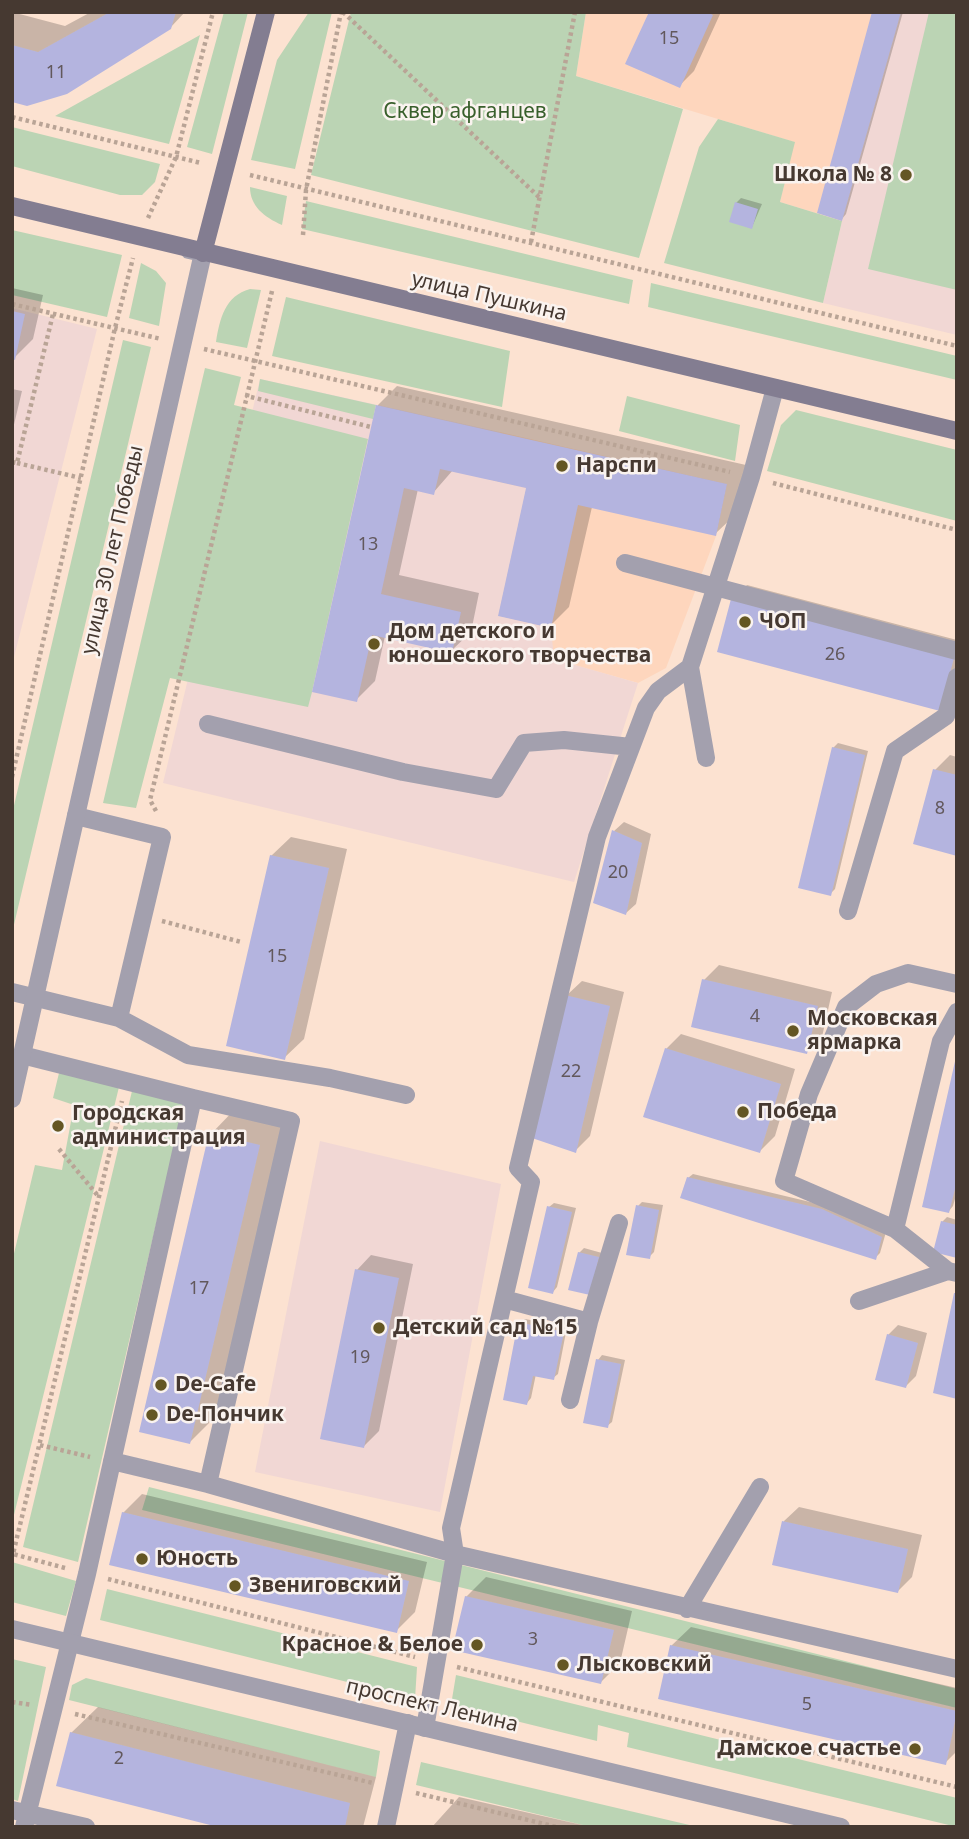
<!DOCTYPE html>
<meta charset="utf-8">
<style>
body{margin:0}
#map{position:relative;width:969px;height:1839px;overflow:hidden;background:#fce2d1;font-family:"Noto Sans",sans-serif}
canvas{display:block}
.frame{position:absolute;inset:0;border:14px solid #463931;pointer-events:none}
</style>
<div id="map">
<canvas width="969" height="1839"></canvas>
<div class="frame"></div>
</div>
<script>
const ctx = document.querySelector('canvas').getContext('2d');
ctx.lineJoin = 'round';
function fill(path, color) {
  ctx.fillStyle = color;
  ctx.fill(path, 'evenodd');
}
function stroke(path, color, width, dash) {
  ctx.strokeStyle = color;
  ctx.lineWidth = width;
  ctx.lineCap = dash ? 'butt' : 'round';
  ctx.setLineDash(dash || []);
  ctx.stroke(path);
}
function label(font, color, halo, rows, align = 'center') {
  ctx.font = font + ' "Noto Sans",sans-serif';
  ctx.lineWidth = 5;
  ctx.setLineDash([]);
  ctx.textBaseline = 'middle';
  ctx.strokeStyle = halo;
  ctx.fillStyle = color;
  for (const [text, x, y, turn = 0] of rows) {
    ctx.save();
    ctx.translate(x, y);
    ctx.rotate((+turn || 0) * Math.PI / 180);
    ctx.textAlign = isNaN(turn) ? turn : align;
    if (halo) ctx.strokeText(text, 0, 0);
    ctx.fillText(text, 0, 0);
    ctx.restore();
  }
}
const built = new Path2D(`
 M586,12H901L842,221L780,202L794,142L576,76Z
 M500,432L727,484L716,536L666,668L638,683L553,659L550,628L498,616L526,489L489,480Z`);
const education = new Path2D(`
 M901,12H957V335L823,303L842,221Z
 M12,308L97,329L12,665Z
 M260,379L500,432L489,480L526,488L498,616L551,628L554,659L638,683L574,882L163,783Z
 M320,1141L501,1184L440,1512L255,1472Z`);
const green = new Path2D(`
 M224,12H248L212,154L187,147Z
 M309,12H332L295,169L251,160L277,60Z
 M351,12H586L576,76L683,109L639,258L311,175Z
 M929,12L957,14V290L868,269Z
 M200,35L169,144L55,116Z
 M718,119L795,142L780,202L842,221L823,303L664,263L699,147Z
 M12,127L160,164L155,182L142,195H120L12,166Z
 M250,187L287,196L282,225C264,217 250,206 250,187Z
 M306,201L633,280L629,304L302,229Z
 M12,230L122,255L107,317L12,295Z
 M141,263L156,271L166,283L159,326L129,318Z
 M651,283L957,356V380L648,307Z
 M250,289L261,290L247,348L216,342C220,318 225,296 250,289Z
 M286,297L510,351L502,407L272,356Z
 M123,340L151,347L12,933V814Z
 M205,368L241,377L234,405L368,439L312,692L308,707L170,678L136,808L103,803Z
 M260,379L376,405L373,419L258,391Z
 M627,396L740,425L735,461L619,431Z
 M796,410L957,450V521L767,471L781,425Z
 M59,1073L119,1087L12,1523V1262L35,1165L62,1170L74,1105L53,1098Z
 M132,1091L184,1103L78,1562L23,1547Z
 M149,1487L957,1689V1708L142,1510Z
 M12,1562L76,1581L66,1616L12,1602Z
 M107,1589L417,1667L415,1699L100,1620Z
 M12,1659L46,1667L18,1801L12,1799Z
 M456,1675L957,1798V1827L627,1747L629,1733L598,1725L597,1741L451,1705Z
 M86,1678L380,1751L376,1777L69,1700L72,1685Z
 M421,1762L698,1827H591L416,1785Z`);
const shadow = new Path2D(`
 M12,12L65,26L91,12H185L170,28L12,100Z
 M651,12H721L694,71L679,86Z
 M873,12H903L846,214L842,219Z
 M741,198L762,204L752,227L736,203Z
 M12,288L43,295L33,339L14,358Z
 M397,386L746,465L735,515L715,534L592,507L569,607L550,626L528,487L453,470L433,493L418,489L399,575L479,593L471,632L451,651L385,636L375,681L356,700L314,691L378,405Z
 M12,389L22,391L12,433Z
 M747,585L957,640V686L732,600Z
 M838,743L868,751L835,889L830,894L833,748Z
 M950,755L957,757V854L935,770Z
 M624,822L651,834L636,904L626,913L614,831Z
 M291,837L347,849L304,1039L284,1058L271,856Z
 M719,965L832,992L822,1037L807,1052L704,980Z
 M582,981L624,992L590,1136L575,1151L567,995Z
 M681,1034L795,1069L775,1136L760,1151L666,1049Z
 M957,1060V1192L953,1206L949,1211L924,1205Z
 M237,1107L286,1119L216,1416L189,1443L211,1134Z
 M693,1174L827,1206L886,1232L880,1253L875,1258L688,1178Z
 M642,1202L663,1205L654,1252L649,1257L638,1206Z
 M554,1203L576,1208L557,1287L553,1292L549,1207Z
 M947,1217L957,1220V1256L942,1222Z
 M584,1248L602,1253L594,1289L579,1253Z
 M371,1255L413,1264L379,1431L364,1446L357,1270Z
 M525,1319L567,1327L558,1374L553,1378L536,1374L531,1398L527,1403L520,1323Z
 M898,1325L927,1333L916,1376L906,1386L888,1335Z
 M602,1355L625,1360L612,1422L607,1426L598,1360Z
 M142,1494L427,1562L415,1612L396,1631L123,1513Z
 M799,1507L922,1535L912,1577L897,1592L774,1564L784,1521Z
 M486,1577L632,1611L620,1663L601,1682L466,1597Z
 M691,1627L957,1688V1751L945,1763L671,1646Z
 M98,1707L376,1777L363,1827H226L71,1733Z
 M459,1797L591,1827H432Z`);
const building = new Path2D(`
 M110,12H176L171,29L67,94L27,106L12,102V45L38,52Z
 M649,12H707L713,15L680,88L625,64Z
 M872,12H901L842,221L817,213Z
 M735,202L758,209L752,229L729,222Z
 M12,311L25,314L15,360L12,359Z
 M376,405L727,484L716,536L578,505L551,628L498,616L526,488L440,469L434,495L404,488L381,594L461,612L452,653L372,635L357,702L312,692Z
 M731,599L954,658L940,711L717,652Z
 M832,747L865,755L831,896L798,888Z
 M933,769L957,775V856L913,844Z
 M612,830L642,843L626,915L593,903Z
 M270,855L329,868L285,1060L226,1046Z
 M702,979L818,1006L807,1054L691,1027Z
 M565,995L610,1006L576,1153L532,1138Z
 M665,1048L781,1084L760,1153L643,1117Z
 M956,1057L957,1181L949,1213L922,1207Z
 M209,1133L260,1145L190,1444L139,1432Z
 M687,1177L822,1209L882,1237L876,1260L680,1198Z
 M636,1205L659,1210L650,1259L626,1255Z
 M547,1206L572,1212L553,1294L528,1288Z
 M941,1221L957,1225V1258L933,1252Z
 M578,1252L599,1257L590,1295L568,1290Z
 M355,1269L399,1278L364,1448L320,1439Z
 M954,1293H957V1399L933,1393Z
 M518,1322L564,1332L554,1380L533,1376L527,1405L503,1400Z
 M887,1334L918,1343L906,1388L875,1380Z
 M596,1359L621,1364L608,1428L583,1423Z
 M122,1512L409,1581L397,1633L109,1565Z
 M782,1521L908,1549L898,1593L772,1565Z
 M465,1596L614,1630L601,1684L452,1650Z
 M670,1645L957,1711L946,1765L658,1699Z
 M70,1732L350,1803L345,1827H218L56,1786Z`);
const path = new Path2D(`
 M343,12L540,198
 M12,117L201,163
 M250,175L957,346
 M148,218L176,157L213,12
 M303,235L306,190L341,12
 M531,242L575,12
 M272,291L247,396L371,427
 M12,304L161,339
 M204,349L730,472
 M12,462L17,463L53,314
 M17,463L81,478
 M773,483L957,530
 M12,777L115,328L133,258
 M156,811L150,800L247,396
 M162,921L241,942
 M59,1149L99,1197
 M40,1445L90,1457
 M65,1568L13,1554L122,1101
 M108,1579L415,1657
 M457,1667L957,1787
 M12,1702L32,1705
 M75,1714L373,1783
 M416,1793L557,1827`);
const service = new Path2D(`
 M625,563L957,651
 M690,667L658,691L646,708L597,837L518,1168L531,1182L451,1528L455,1554L957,1669
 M208,724L403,772L496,789L524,743L564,740L631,747
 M706,758L690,667L751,477L775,388
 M848,911L895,751L946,716L957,677
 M12,992L119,1018L162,837L76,816
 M957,1012L941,1041L895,1229L948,1271L957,1273
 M119,1018L188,1055L330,1078L406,1095
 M22,1055L193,1098L87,1574L24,1827
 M193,1098L291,1121L208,1484
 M895,1229L784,1181L809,1094L846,1007L876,984L908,973L957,984
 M504,1299L589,1322
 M859,1301L948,1271
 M570,1400L589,1322L619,1223
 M112,1461L208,1484L455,1554L425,1728
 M687,1609L760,1487
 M12,1810L86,1827
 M386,1827L408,1723`);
const tertiary = new Path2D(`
 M12,1099L203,253L189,250
 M12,1629L841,1827`);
const secondary = new Path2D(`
 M12,206L957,431
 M203,253L266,12`);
const markers = [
 [906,175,7,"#645623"],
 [562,466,7,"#645623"],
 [745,622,7,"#645623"],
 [374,644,7,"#645623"],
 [793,1031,7,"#645623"],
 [743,1112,7,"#645623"],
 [58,1126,7,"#645623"],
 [379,1328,7,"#645623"],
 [161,1385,7,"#645623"],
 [152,1415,7,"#645623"],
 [142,1559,7,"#645623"],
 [235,1586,7,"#645623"],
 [477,1645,7,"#645623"],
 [563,1665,7,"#645623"],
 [915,1749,7,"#645623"]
];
const numberNames = [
 ["15",669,39],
 ["11",56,73],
 ["13",368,545],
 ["26",835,655],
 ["8",940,809],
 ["20",618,873],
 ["15",277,957],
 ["4",755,1017],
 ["22",571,1072],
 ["17",199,1289],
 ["19",360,1358],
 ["3",533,1640],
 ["5",807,1705],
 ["2",119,1759]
];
const parkNames = [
 ["Сквер афганцев",465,112]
];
const poiNames = [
 ["Школа № 8",892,175,"right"],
 ["Нарспи",576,466],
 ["ЧОП",759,622],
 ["Дом детского и",388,632],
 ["юношеского творчества",388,656],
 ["Московская",807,1019],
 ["ярмарка",807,1043],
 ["Победа",757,1112],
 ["Городская",72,1114],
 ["администрация",72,1138],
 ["Детский сад №15",393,1328],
 ["De-Cafe",175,1385],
 ["De-Пончик",166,1415],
 ["Юность",156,1559],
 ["Звениговский",249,1586],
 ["Красное & Белое",463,1645,"right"],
 ["Лысковский",577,1665],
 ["Дамское счастье",901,1749,"right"]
];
const streetNames = [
 ["улица Пушкина",489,297,13],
 ["улица 30 лет Победы",113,550,-77],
 ["проспект Ленина",432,1706,13]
];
fill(built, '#fed6bd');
fill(education, '#f1d7d4');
fill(green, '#bbd4b4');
fill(shadow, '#0003');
fill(building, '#b4b4df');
stroke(path, '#b9a496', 4.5, [3.5, 3.5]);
stroke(service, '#a3a0ae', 18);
stroke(tertiary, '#a3a0ae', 18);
stroke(secondary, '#837d91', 18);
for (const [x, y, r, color] of markers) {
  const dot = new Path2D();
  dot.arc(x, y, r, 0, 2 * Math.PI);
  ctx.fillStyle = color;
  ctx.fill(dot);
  stroke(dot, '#faf3ef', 2.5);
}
label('18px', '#62585c', null, numberNames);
label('21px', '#385f2b', '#faf3ef', parkNames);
label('bold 21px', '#463931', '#faf3ef', poiNames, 'left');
label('21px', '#463931', '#faf3ef', streetNames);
</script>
